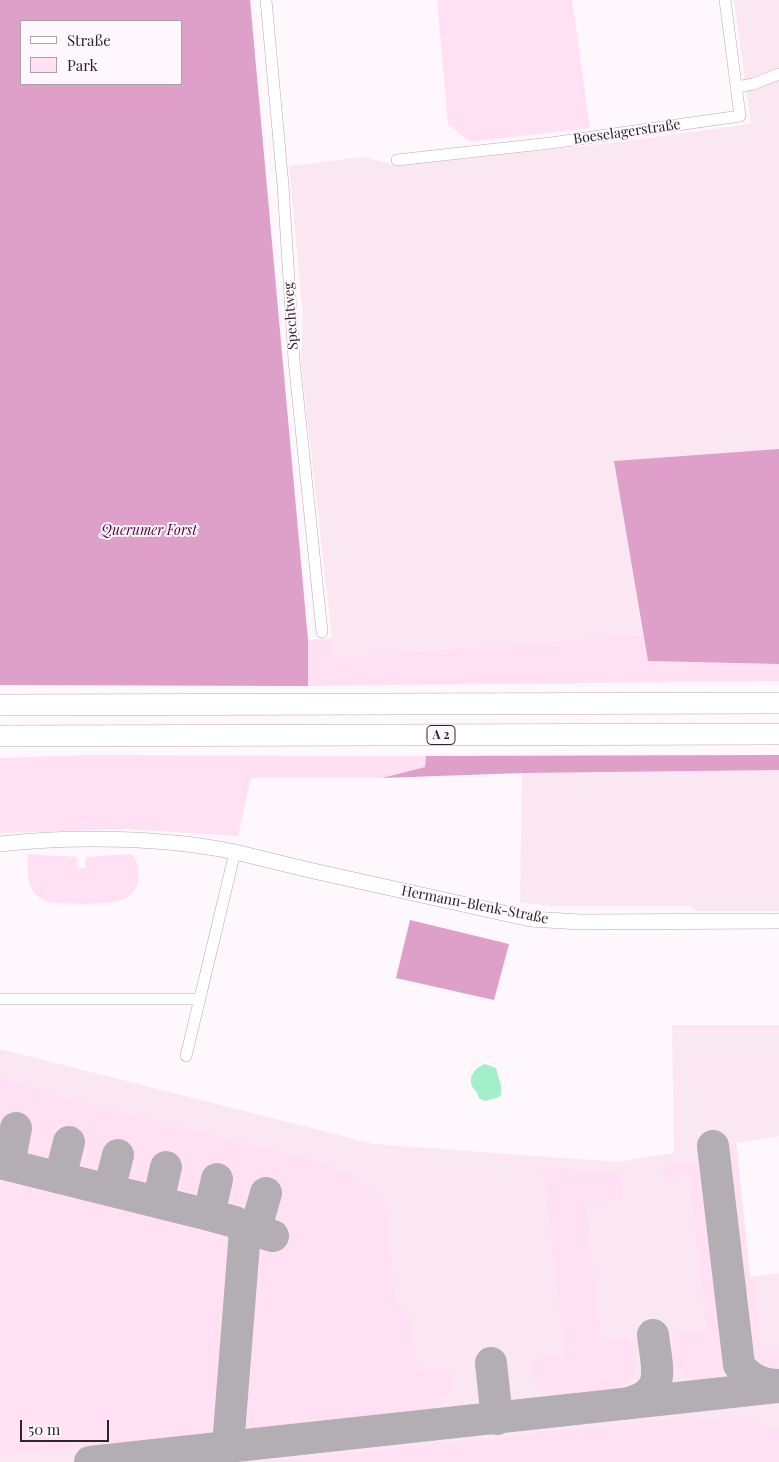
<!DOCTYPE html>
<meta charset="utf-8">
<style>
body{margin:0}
#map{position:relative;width:779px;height:1462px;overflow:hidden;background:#fef7fb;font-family:"Playfair Display",serif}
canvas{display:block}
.legend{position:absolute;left:20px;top:20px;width:162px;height:65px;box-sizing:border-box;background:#fef7fb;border:1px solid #a9a3a7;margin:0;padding:6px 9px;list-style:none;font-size:15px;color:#2a2629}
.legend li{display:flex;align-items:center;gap:10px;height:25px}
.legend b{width:25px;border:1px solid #a9a3a7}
.scale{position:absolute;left:20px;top:1420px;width:89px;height:22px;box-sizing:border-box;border:2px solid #2a2629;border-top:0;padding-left:6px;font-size:15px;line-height:18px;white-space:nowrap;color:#2a2629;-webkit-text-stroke:4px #fef7fb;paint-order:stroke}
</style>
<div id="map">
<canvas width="779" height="1462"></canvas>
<ul class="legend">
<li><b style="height:6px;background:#fff"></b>Straße</li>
<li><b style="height:14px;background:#ffe1f3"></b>Park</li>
</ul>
<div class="scale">50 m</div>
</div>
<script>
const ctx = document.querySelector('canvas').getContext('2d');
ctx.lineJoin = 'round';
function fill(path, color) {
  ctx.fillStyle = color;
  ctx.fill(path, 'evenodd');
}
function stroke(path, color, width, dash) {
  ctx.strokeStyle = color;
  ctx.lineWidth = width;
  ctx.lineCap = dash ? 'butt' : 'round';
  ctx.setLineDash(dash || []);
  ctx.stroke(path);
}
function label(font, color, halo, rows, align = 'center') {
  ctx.font = font + ' "Playfair Display",serif';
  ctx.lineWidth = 4;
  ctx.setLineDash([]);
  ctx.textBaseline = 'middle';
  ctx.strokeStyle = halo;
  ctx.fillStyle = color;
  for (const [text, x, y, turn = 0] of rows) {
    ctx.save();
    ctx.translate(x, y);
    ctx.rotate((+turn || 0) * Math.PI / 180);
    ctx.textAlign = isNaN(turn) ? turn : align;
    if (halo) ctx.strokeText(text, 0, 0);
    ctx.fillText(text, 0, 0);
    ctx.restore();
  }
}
const built = new Path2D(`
 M734,0H779V449L614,461L643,634L334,657L301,363L303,317L289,166L364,157L397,166L610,143L751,124Z
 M779,770V911H694L691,906H550L520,902L522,773Z
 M672,1025H779V1136L736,1143L750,1277L779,1273V1462H0V1049L374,1144L619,1162L674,1153Z`);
const green = new Path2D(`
 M437,0H572L590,128L470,142L448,124Z
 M643,634L648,661L779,664V681L308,686V640L332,638L334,657Z
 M84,755L426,756L425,767L382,778H251L238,836L127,829L0,833V758Z
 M27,854L77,857V868H85L86,857L129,854L133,855C143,871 141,892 122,900C110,905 57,905 45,901C40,899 36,895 33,891C26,882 28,865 27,854Z
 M0,1073L18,1083L54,1095L299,1156L342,1170L367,1187L385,1205L396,1300L412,1321L418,1370L444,1368L453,1375C452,1393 442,1405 426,1411L0,1457Z
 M736,1142L750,1277H755L761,1352L779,1350V1372C753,1373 750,1368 745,1344L723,1145Z
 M705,1160L727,1358C725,1364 723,1370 717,1375C704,1385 680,1377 674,1361C671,1352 672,1342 673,1333L706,1329L689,1176L663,1179L662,1166Z
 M542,1168L620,1171L623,1199L586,1203L601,1340L635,1337C638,1361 641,1381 613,1390L557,1396L544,1390L537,1384L529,1371V1365L535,1358L564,1354L546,1193Z
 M663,1420C692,1420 755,1415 779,1429V1462H258Z`);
const forest = new Path2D(`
 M0,0H250L308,640V686L0,685ZM21,21H181V84H21Z
 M779,449V664L648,661L614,461Z
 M779,755V770L522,773L382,778L425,767L426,756Z
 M410,920L509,944L494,1000L396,978Z`);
const water = new Path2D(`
 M485,1064L496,1068L501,1086V1095L499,1097L485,1101C479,1099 479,1098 477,1093C476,1090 473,1089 472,1086C468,1076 476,1067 485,1064Z`);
const taxiway = new Path2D(`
 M713,1146L739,1365C749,1379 762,1385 779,1385
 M0,1163L209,1215L235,1222L245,1231H255L273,1236
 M9,1165L16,1128
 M60,1178L69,1142
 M109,1190L118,1155
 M158,1202L166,1167
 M209,1215L217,1179
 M255,1231L266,1193
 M491,1363L497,1419
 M625,1404C668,1394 657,1370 653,1335
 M228,1446L245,1231
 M90,1462L779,1387`);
const minor = new Path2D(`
 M266,0L283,185L294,360L322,632
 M737,87L753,84L779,74
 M397,160L551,143L740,116L725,0
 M0,999H200
 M186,1056L235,852`);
const tertiary = new Path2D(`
 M0,844C72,836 164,837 235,852L309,870L530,919L581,922L779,921`);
const motorway = new Path2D(`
 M0,705L779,703
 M0,736L779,734`);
const shields = [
 [441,735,28]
];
const shieldNames = [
 ["A 2",441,735]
];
const streetNames = [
 ["Boeselagerstraße",627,132,-8],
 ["Spechtweg",291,316,-94],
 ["Hermann-Blenk-Straße",475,905,11]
];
const parkNames = [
 ["Querumer Forst",149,531]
];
fill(built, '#fae7f2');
fill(green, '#ffe1f3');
fill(forest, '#de9fc8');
fill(water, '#a3efca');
stroke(taxiway, '#b3aeb1', 32);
stroke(minor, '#b5aab1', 12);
stroke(tertiary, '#b5aab1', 16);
stroke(motorway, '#b5aab1', 22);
stroke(minor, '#fff', 11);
stroke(tertiary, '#fff', 15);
stroke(motorway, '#fff', 21);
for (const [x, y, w] of shields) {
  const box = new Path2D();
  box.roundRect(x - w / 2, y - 9.5, w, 19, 4);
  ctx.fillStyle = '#fef7fb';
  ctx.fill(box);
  stroke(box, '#2a2629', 1);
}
label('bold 12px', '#2a2629', null, shieldNames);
label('14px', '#2a2629', '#fef7fb', streetNames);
label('italic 14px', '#50043e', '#fef7fb', parkNames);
</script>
